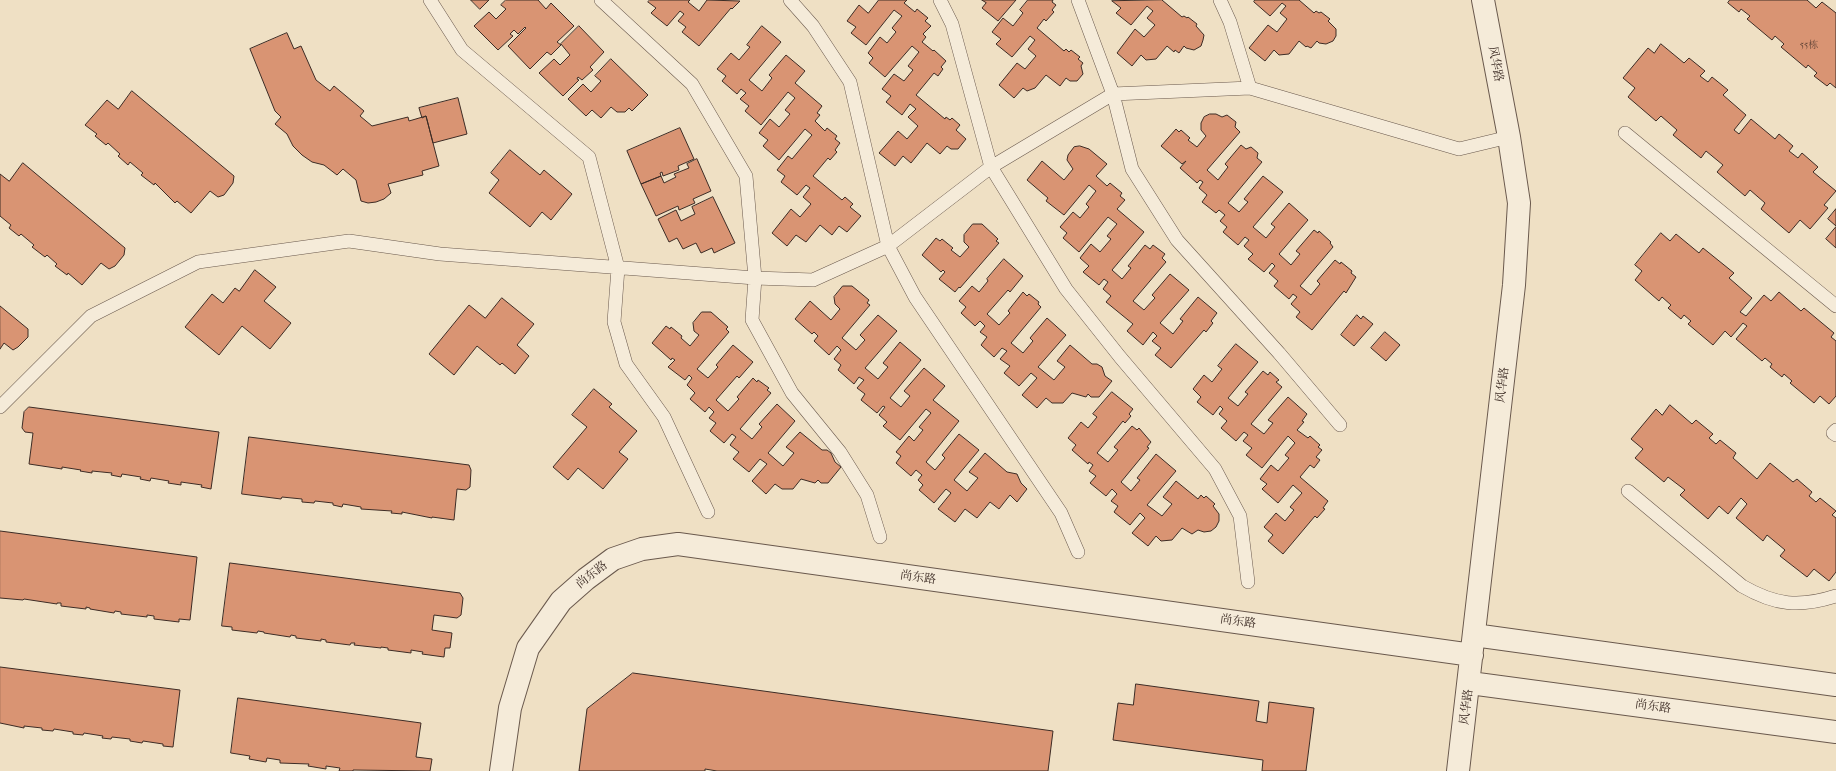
<!DOCTYPE html>
<meta charset="utf-8">
<style>
body{margin:0}
canvas{display:block;background:#efe0c4}
</style>
<canvas width="1836" height="771"></canvas>
<script>
const ctx = document.querySelector('canvas').getContext('2d');
ctx.lineJoin = 'round';
function fill(path, color) {
  ctx.fillStyle = color;
  ctx.fill(path, 'evenodd');
}
function stroke(path, color, width, dash) {
  ctx.strokeStyle = color;
  ctx.lineWidth = width;
  ctx.lineCap = dash ? 'butt' : 'round';
  ctx.setLineDash(dash || []);
  ctx.stroke(path);
}
function label(font, color, halo, rows, align = 'center') {
  ctx.font = font + ' "IM FELL French Canon","Noto Serif SC",serif';
  ctx.lineWidth = 3;
  ctx.setLineDash([]);
  ctx.textBaseline = 'middle';
  ctx.strokeStyle = halo;
  ctx.fillStyle = color;
  for (const [text, x, y, turn = 0] of rows) {
    ctx.save();
    ctx.translate(x, y);
    ctx.rotate((+turn || 0) * Math.PI / 180);
    ctx.textAlign = isNaN(turn) ? turn : align;
    if (halo) ctx.strokeText(text, 0, 0);
    ctx.fillText(text, 0, 0);
    ctx.restore();
  }
}
const building = new Path2D(`
 M471,0H489L480,9Z
 M506,0H538L546,9L551,3L574,26L557,42L561,45L551,55L547,52L530,69L508,46L526,28L525,27L518,34L514,30L510,34L513,36L498,50L474,26L489,12L496,19L506,9L501,5Z
 M650,0H690L688,2L699,11L707,0L740,1L732,9L731,8L699,46L682,32L686,27L678,21L684,14L680,11L667,26L651,13L656,8L648,2Z
 M879,0H907L904,3L915,12L917,9L928,18L925,21L931,26L923,34L926,37L922,42L933,51L934,50L946,61L941,67L943,69L938,76L934,73L916,95L945,119L946,117L950,120L952,118L960,125L956,130L966,139L958,149H951L947,146L940,154L927,143L911,163L903,156L895,166L879,153L898,131L907,139L918,126L908,117L916,109L910,104L902,115L886,102L891,96L882,89L894,74L904,81L913,70L908,66L919,52L912,46L885,77L869,63L873,58L868,53L880,37L887,43L896,32L892,28L902,16L894,10L866,45L851,33L856,27L847,21L859,5L868,13Z
 M982,0H1016L998,21L982,8L986,3Z
 M1028,0H1053L1052,2L1056,5L1052,10L1054,12L1046,21L1044,19L1037,28L1064,51L1066,49L1069,52L1071,50L1080,57L1078,59L1083,63L1081,66L1083,74L1077,81H1070L1066,78L1060,86L1046,75L1035,88L1027,91L1023,88L1014,98L999,85L1017,63L1025,69L1036,56L1028,49L1035,40L1030,36L1012,57L996,44L1001,39L992,32L1003,18L1013,26L1023,13L1020,10Z
 M1162,0L1182,17L1184,16L1187,18L1188,17L1197,24L1196,26L1204,35L1203,40L1201,46L1194,50L1186,48L1184,46L1179,53L1175,50L1174,52L1167,46L1156,59L1146,60L1141,55L1132,66L1117,53L1135,29L1144,37L1155,25L1147,18L1153,11L1147,6L1131,25L1116,13L1121,8L1112,1Z
 M1255,0H1299L1314,13L1316,11L1319,13L1321,12L1330,19L1328,21L1336,29V36L1333,41L1326,44L1319,43L1317,41L1311,48L1307,46L1306,47L1299,41L1289,54L1279,55L1274,50L1265,61L1249,48L1268,25L1277,32L1287,19L1280,13L1286,6L1282,3L1270,16L1254,2Z
 M1730,0H1807L1816,8L1822,2L1836,13V88L1830,83L1827,86L1814,76L1817,73L1808,65L1806,68L1781,47L1784,44L1775,36L1772,40L1747,19L1750,16L1741,9L1739,12L1728,3Z
 M579,26L604,52L590,67L593,70L582,80L578,77L577,79L579,80L563,96L539,73L554,59L560,65L570,55L561,44Z
 M762,26L781,42L749,80L762,91L772,78L769,75L786,55L805,71L795,83L822,106L817,113L820,115L815,121L825,131L827,128L837,136L835,139L840,143L835,150L837,152L830,160L828,158L813,176L842,200L845,197L853,204L850,207L861,216L847,232L839,226L832,235L820,225L806,242L796,235L787,246L772,233L791,209L800,217L811,204L803,197L810,188L806,185L797,195L781,182L785,176L777,170L788,156L792,159L812,135L805,129L779,160L763,146L768,140L759,133L770,119L779,127L790,114L785,110L795,98L788,92L761,125L745,111L749,106L740,99L746,93L741,89L737,94L722,81L726,76L717,69L731,53L739,60L750,47L747,45Z
 M287,33L294,49L301,46L316,80L330,91L334,86L364,111L360,116L372,126L408,117L409,121L426,116L439,166L422,171L423,175L388,184L391,193L384,199L376,202L368,203L361,201L356,180L343,169L337,175L324,165L312,162L302,155L293,146L287,134L275,124L281,117L275,111L250,49Z
 M1661,44L1684,63L1689,58L1705,71L1700,76L1708,82L1712,77L1728,90L1723,95L1746,115L1734,130L1739,134L1751,119L1775,139L1779,134L1793,146L1789,151L1798,158L1802,153L1818,167L1813,172L1836,191L1824,205L1828,208L1810,229L1800,220L1789,233L1761,209L1765,203L1750,190L1745,196L1717,172L1723,165L1706,151L1701,158L1673,135L1677,130L1661,116L1656,121L1628,97L1635,88L1623,78L1648,48L1654,53Z
 M611,59L648,95L632,111L629,108L625,112H617L611,107L601,118L592,110L586,116L568,99L583,84L591,92L601,81L595,76Z
 M132,91L234,176L233,183L224,195L218,197L210,191L191,213L177,201L175,203L155,183L154,185L141,175L143,173L130,162L128,165L118,156L120,154L108,143L106,145L95,136L97,134L85,125L107,100L118,109Z
 M458,98L467,134L433,143L426,116L422,118L419,108Z
 M1210,114H1216L1222,117L1227,115L1236,122L1235,127L1240,132L1207,170L1218,180L1228,167L1225,164L1241,145L1246,149L1251,147L1258,153L1257,158L1262,162L1228,203L1239,212L1248,202L1244,199L1263,176L1283,192L1253,227L1266,238L1275,227L1271,224L1289,203L1308,220L1279,254L1291,265L1300,254L1296,251L1314,230L1318,233L1319,231L1331,242L1330,243L1333,247L1300,286L1311,295L1320,284L1317,281L1335,260L1340,264L1341,262L1352,271L1351,273L1356,277L1346,293L1344,291L1312,330L1296,317L1300,312L1291,304L1297,297L1293,294L1289,299L1274,286L1278,281L1269,273L1275,266L1272,263L1264,272L1248,259L1253,254L1244,246L1249,240L1245,237L1238,245L1223,232L1227,227L1220,221L1225,215L1219,210L1216,213L1202,202L1207,195L1199,188L1203,182L1200,180L1197,183L1180,168L1186,161L1182,164L1161,146L1176,129L1179,132L1181,130L1190,138L1188,140L1197,147L1206,136L1201,130V123L1204,117Z
 M680,128L694,159L678,166L679,170L663,176L662,172L660,173L661,176L641,184L627,151Z
 M1080,146L1089,149L1107,164L1096,176L1107,186L1110,183L1122,193L1120,196L1125,200L1117,209L1144,232L1112,270L1122,279L1131,268L1128,266L1145,245L1150,249L1153,245L1165,254L1162,258L1166,262L1133,301L1144,310L1155,298L1152,295L1170,274L1189,290L1160,323L1173,334L1183,321L1180,319L1198,297L1217,313L1211,321L1213,323L1206,332L1204,330L1171,368L1155,355L1161,348L1152,341L1157,336L1153,332L1143,345L1127,331L1133,324L1106,302L1111,296L1103,289L1108,282L1104,279L1099,285L1083,272L1089,266L1080,258L1091,244L1100,252L1111,239L1107,236L1117,224L1108,217L1079,252L1063,238L1067,233L1060,227L1073,212L1080,218L1089,207L1086,204L1096,191L1089,185L1064,215L1046,201L1048,198L1027,180L1042,161L1064,180L1073,169L1067,160L1068,155L1074,147Z
 M510,150L540,175L544,170L572,194L551,220L542,212L530,227L489,193L499,180L491,173Z
 M697,159L711,191L693,199L695,203L679,210L678,206L656,216L641,184L661,176L664,183L676,177L674,174L689,168L687,164Z
 M23,163L125,248L124,255L115,266L109,269L101,263L82,285L68,273L67,275L55,266L57,264L47,255L45,257L32,247L34,245L21,234L19,236L9,228L11,225L0,216V174L9,181Z
 M713,197L735,243L714,253L712,248L701,253L696,243L683,249L677,238L669,242L658,219L676,210L681,221L695,214L692,207Z
 M1836,209V226L1828,219Z
 M973,224H982L998,239L996,241L999,243L960,288L959,287L955,292L939,279L945,272L943,270L941,272L922,255L936,238L940,241L942,239L953,248L951,250L960,257L969,247L964,242V235Z
 M1836,227V248L1826,239Z
 M1661,233L1670,241L1676,234L1699,253L1703,248L1734,273L1729,278L1752,298L1740,312L1746,316L1764,295L1771,301L1779,292L1801,311L1804,308L1834,333L1831,337L1836,341V396L1829,404L1820,396L1814,403L1790,383L1792,381L1784,374L1782,377L1770,367L1772,364L1765,358L1762,361L1736,339L1747,326L1743,323L1731,337L1725,331L1713,345L1688,324L1691,321L1684,315L1681,319L1668,308L1671,305L1662,297L1659,301L1635,280L1642,271L1635,265Z
 M1004,259L1023,276L1010,292L1008,290L987,314L999,325L1010,313L1008,311L1023,292L1027,296L1029,294L1039,302L1038,304L1041,307L1011,343L1023,353L1033,341L1030,338L1047,318L1066,335L1038,367L1054,380L1065,367L1057,361L1070,345L1092,364H1097L1102,367L1105,376L1112,381L1099,397H1091L1088,394L1086,397L1072,393L1063,403H1052L1046,398L1037,408L1022,395L1037,378L1031,373L1019,386L1004,373L1010,366L1000,359L1007,351L1002,348L994,357L981,345L987,337L980,332L985,326L980,321L975,326L961,313L966,307L959,301L972,286L979,292L988,281L987,279Z
 M255,270L276,287L264,301L291,323L270,349L242,326L219,355L185,327L212,294L223,303L235,288L239,291Z
 M843,286H852L869,300L867,303L870,305L842,338L856,350L865,340L860,335L878,315L897,331L865,368L878,379L888,367L883,363L900,342L921,360L890,398L901,407L910,396L904,391L924,368L945,386L933,400L959,421L926,462L935,470L945,458L942,455L959,434L979,450L954,480L967,491L978,478L969,472L985,453L1007,472L1017,474L1021,483L1027,489L1017,502L1010,495L999,509L990,502L977,518L965,509L955,522L938,509L951,493L946,489L934,503L919,490L923,485L918,480L922,475L916,470L911,476L896,463L901,456L896,452L909,436L914,441L923,430L919,427L931,413L926,409L900,440L883,426L887,422L879,415L885,407L883,406L877,413L861,400L865,394L857,388L864,380L859,377L854,384L838,370L841,365L834,359L841,350L837,346L829,355L814,341L818,336L814,332L812,334L795,319L810,301L831,320L840,309L835,304L834,297Z
 M502,298L534,324L517,345L529,356L515,374L502,363L500,365L477,346L454,375L429,354L469,305L485,318Z
 M0,306L28,329V337L18,347L13,350L4,343L0,349Z
 M702,312H711L728,327L726,329L729,332L697,369L708,378L718,367L716,365L733,345L753,362L739,378L737,376L716,400L728,411L739,399L737,397L753,378L757,382L758,380L769,388L767,390L771,393L740,429L752,439L762,427L759,424L777,404L795,421L768,453L783,466L794,453L786,447L800,432L822,450H827L831,453L835,462L841,467L828,483H821L818,480L815,483L801,479L793,489H782L775,484L766,494L752,481L767,464L760,459L749,472L733,459L739,452L730,445L736,437L732,434L724,443L710,431L716,423L709,418L714,412L709,407L705,412L690,399L695,393L687,385L692,378L689,375L685,380L668,367L675,360L672,358L671,360L652,343L666,326L670,329L671,327L682,336L681,338L690,346L699,335L694,331L693,323Z
 M1357,315L1361,319L1363,316L1373,324L1354,346L1341,335Z
 M1385,332L1400,345L1386,361L1371,348Z
 M1236,344L1258,362L1228,398L1238,406L1248,394L1245,392L1263,371L1268,375L1270,372L1279,380L1276,382L1282,387L1251,424L1264,434L1273,423L1268,420L1288,397L1307,414L1302,421L1304,422L1297,430L1308,438L1310,436L1320,445L1318,447L1322,450L1316,457L1320,460L1314,468L1310,465L1300,477L1328,501L1323,508L1325,509L1317,518L1315,516L1283,554L1268,541L1273,535L1264,527L1276,513L1285,521L1294,510L1290,507L1302,493L1293,485L1278,503L1262,489L1267,484L1260,479L1271,465L1278,471L1289,458L1285,455L1295,443L1288,436L1262,468L1246,455L1252,448L1243,441L1248,435L1244,432L1236,441L1221,428L1227,421L1219,414L1223,409L1220,406L1213,415L1197,402L1201,397L1193,389L1204,375L1212,382L1222,369L1218,366Z
 M594,389L612,404L609,407L637,431L619,452L628,459L603,489L578,468L568,480L553,467L587,427L572,415Z
 M1112,392L1133,409L1129,414L1131,416L1125,423L1123,421L1097,453L1108,462L1118,450L1114,447L1132,426L1137,430L1139,428L1151,442L1147,447L1149,448L1121,482L1131,491L1140,480L1137,478L1156,454L1176,471L1147,505L1162,516L1172,504L1163,497L1176,481L1198,499L1201,495L1204,498L1206,496L1215,504L1213,506L1219,514V521L1216,527L1211,531L1204,532L1198,530L1192,534L1182,528L1172,540L1161,541L1156,536L1148,546L1132,533L1145,518L1140,513L1130,525L1114,512L1118,506L1111,501L1117,494L1112,489L1106,496L1090,483L1096,476L1089,471L1093,465L1089,462L1088,464L1072,450L1076,445L1068,438L1081,422L1088,428L1097,417L1093,414Z
 M1670,405L1692,424L1696,420L1713,434L1709,438L1716,444L1720,440L1736,453L1733,458L1757,479L1770,463L1793,482L1797,479L1812,492L1809,496L1816,502L1820,498L1836,511L1832,515L1836,518V572L1829,581L1814,569L1807,577L1780,556L1785,550L1767,535L1763,541L1736,518L1747,504L1741,498L1728,514L1719,506L1708,519L1680,495L1685,490L1668,477L1664,482L1635,458L1643,449L1631,439L1656,409L1662,415Z
 M29,407L219,432L211,489L201,487L202,485L181,482V485L168,483L169,481L151,478L150,481L140,479L141,477L122,474L121,477L111,475L112,473L92,471V473L80,471L81,470L62,467V469L29,464L33,433L25,432L22,428L24,412Z
 M249,437L469,465L471,470L470,487L466,490L457,489L454,520L432,517V518L402,512V514L391,513L392,511L361,509V507L343,504L342,507L333,505V503L315,501L314,503L302,502V499L282,497L281,499L242,494Z
 M0,531L197,557L190,620L179,619V622L154,619V616L147,615V617L121,614V612L115,611L114,613L90,609V608L86,607V609L61,606V603H57V604L24,599L23,600L0,598Z
 M230,563L460,593L463,598L461,615L457,618L434,615L432,630L452,633L450,648H445L444,657L422,654L423,652L411,650V653L388,650V648L381,647V648L354,645L355,643H351L350,645L326,642V640L321,639V641L296,638V636L291,635L290,637L264,633V632L258,631L257,633L232,630V627L222,626Z
 M0,667L180,690L173,747L163,746V744L143,741L142,743L130,741V739L112,737L111,739L102,738L103,736L84,733L83,735L73,734V732L54,729L53,731L42,730V728L24,726V728L0,723Z
 M633,673L1053,731L1048,771H717L705,769V771H579L587,709Z
 M1136,684L1259,701L1256,721L1267,723L1269,702L1314,708L1306,771H1262L1263,760L1113,740L1118,703L1133,705Z
 M238,698L421,723L416,757L432,759L430,771L353,770V771H339L340,768L326,766V769L308,766L309,764L280,763V760L267,758L266,762L249,759L250,756L231,753Z`);
const service = new Path2D(`
 M430,0L462,50L589,157L618,268L614,322L626,364L664,417L708,512
 M601,0L692,84L746,176L755,278L752,320L792,393L840,452L867,495L880,537
 M790,0L813,26L850,82L888,246L915,297L1061,513L1078,552
 M940,0L952,24L991,167L1066,289L1120,357L1215,469L1240,516L1248,582
 M1078,0L1113,94L1132,169L1177,240L1279,353L1340,425
 M1220,0L1230,22L1250,88
 M1625,133L1836,306
 M0,407L91,316L198,262L349,241L440,254L755,278L813,280L888,246L991,167L1113,94L1250,88L1459,149L1509,137
 M1836,430L1833,433L1836,435
 M1628,491L1742,586C1775,605 1799,608 1836,596`);
const minor = new Path2D(`
 M1474,635L1836,685
 M1470,683L1836,732
 M501,771L510,708L528,648L561,601L586,579L613,559L642,549L678,544L1472,655
 M1458,771L1514,285L1519,203L1509,137L1483,0`);
const numberNames = [
 ["55栋",1809,46]
];
const streetNames = [
 ["风华路",1495,64,79],
 ["风华路",1503,385,-83],
 ["尚东路",592,575,-38],
 ["尚东路",918,578,8],
 ["尚东路",1238,622,8],
 ["风华路",1467,707,-83],
 ["尚东路",1653,707,8]
];
fill(building, '#d99473');
stroke(building, '#3d2c25', 1);
stroke(service, '#6a594d', 14);
stroke(minor, '#6a594d', 24);
stroke(service, '#f5ebd9', 13);
stroke(minor, '#f5ebd9', 22);
label('10px', '#644638', null, numberNames);
label('12px', '#3d2c25', '#f5ebd9', streetNames);
</script>
